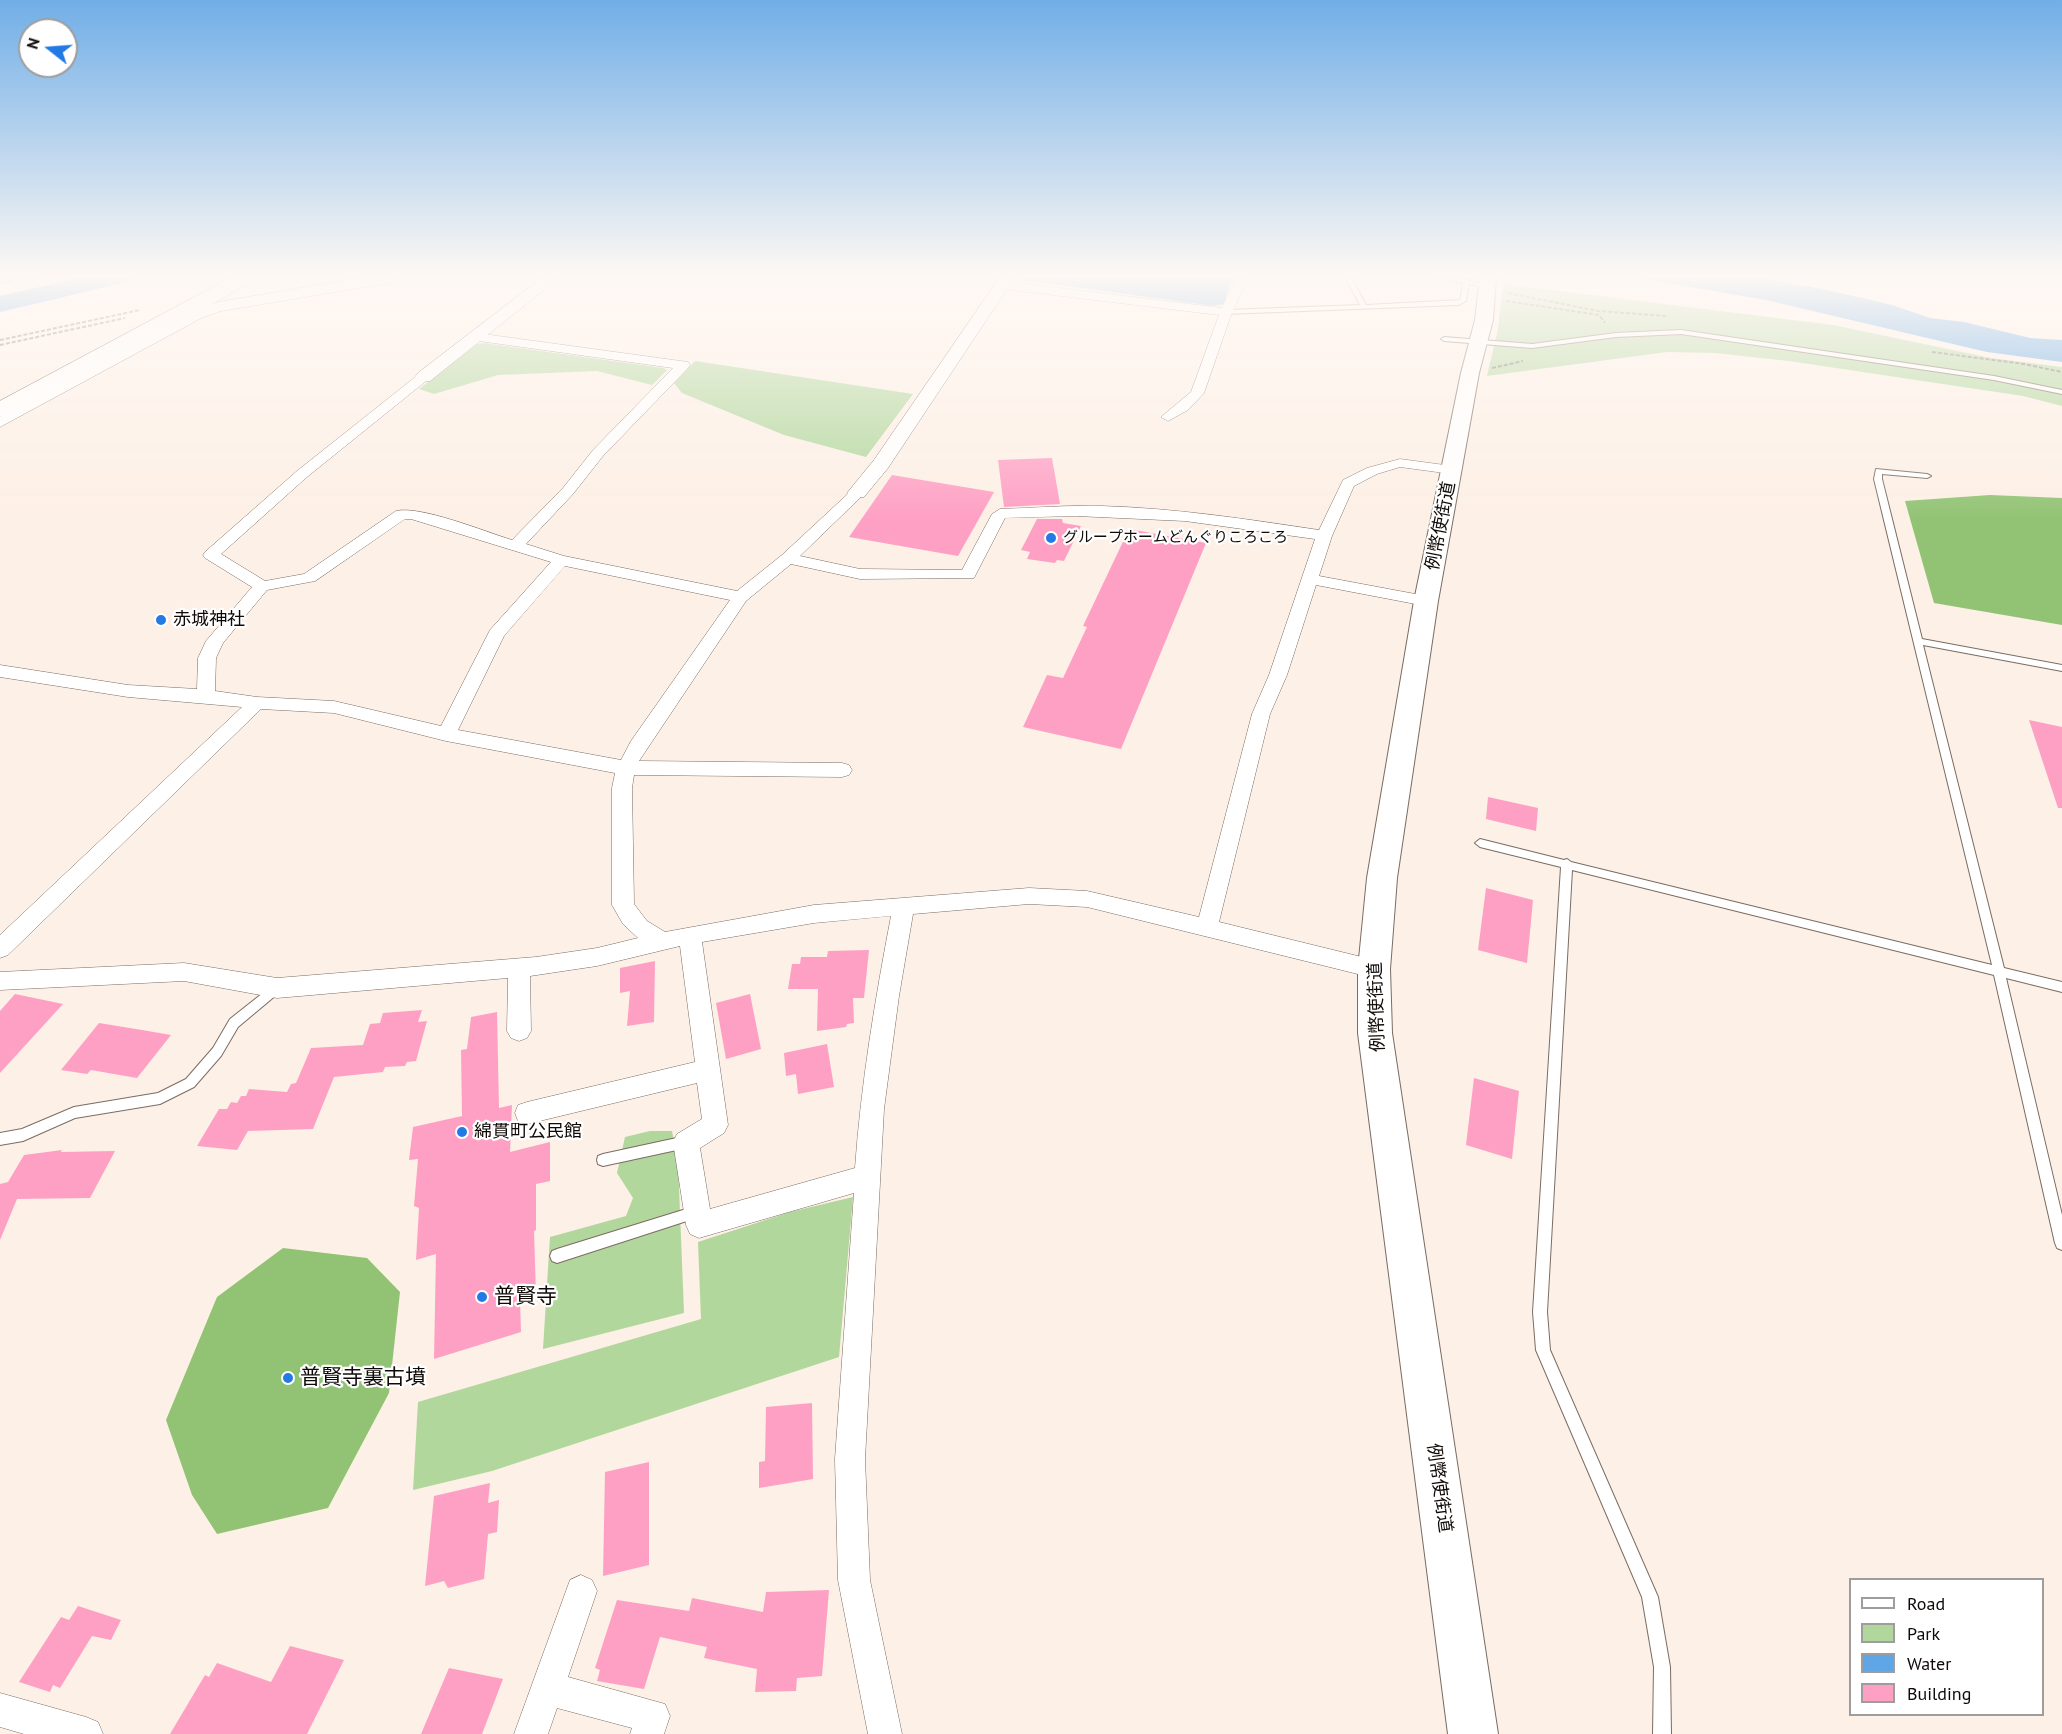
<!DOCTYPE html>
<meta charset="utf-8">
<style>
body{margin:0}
#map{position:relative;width:2062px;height:1734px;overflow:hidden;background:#fdf0e6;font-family:"PT Sans",sans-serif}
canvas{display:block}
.legend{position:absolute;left:1849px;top:1578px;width:195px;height:138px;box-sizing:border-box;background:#fff;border:2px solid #9f9d9c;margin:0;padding:8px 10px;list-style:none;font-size:18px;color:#0f0a07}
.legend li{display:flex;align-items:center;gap:12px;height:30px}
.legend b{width:30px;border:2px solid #9f9d9c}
.north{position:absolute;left:18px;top:18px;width:60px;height:60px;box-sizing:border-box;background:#fff;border:2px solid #9f9d9c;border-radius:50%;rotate:287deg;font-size:16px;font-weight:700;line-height:24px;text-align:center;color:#0f0a07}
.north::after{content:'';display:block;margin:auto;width:21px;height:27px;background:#247ae5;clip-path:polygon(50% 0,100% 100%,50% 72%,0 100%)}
</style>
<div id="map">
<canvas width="2062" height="1734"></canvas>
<ul class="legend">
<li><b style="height:8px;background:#fff"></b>Road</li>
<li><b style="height:16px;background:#b1d79c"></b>Park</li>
<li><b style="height:16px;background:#5ea6e6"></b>Water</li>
<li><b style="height:16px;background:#fea0c4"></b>Building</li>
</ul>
<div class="north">N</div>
</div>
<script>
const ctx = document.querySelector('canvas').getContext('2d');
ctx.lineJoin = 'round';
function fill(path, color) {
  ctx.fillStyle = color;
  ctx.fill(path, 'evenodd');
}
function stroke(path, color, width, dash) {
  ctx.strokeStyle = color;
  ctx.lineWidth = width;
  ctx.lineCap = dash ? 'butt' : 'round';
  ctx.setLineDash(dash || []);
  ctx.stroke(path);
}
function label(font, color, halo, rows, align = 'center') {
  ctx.font = font + ' "PT Sans","Noto Sans JP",sans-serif';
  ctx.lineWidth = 4.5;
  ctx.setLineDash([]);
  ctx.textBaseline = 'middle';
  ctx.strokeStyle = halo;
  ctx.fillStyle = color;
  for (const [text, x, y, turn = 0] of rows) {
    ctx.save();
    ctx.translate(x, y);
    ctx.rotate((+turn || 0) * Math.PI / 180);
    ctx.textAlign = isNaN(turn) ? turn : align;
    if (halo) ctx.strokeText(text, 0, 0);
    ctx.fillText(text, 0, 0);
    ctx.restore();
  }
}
const green = new Path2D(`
 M1503,284L1833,325L1991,358L2062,367V406L2023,396L1789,361L1715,353L1667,352L1487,376L1498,329Z
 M484,343L663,368L667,370L652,385L597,371L498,375L434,394L419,389L477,344Z
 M695,361L913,394L866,457L784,435L682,393L674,383Z
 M650,1131H672L678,1162L684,1313L543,1349L550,1237L626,1216L633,1198L617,1173L625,1137Z
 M853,1197L839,1357L492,1471L413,1490L418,1402L701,1319L698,1242L790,1212Z`);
const forest = new Path2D(`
 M1990,495L2062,498V625L1934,603L1905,501Z
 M283,1248L367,1258L400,1292L389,1393L328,1508L217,1534L192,1495L166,1420L217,1297Z`);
const water = new Path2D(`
 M1026,277H1232L1224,304L1214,306L1029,281L1025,279Z
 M1632,277H1754L1823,289L1892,305L1930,318L1964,322L2030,338L2062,340V362L1987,352L1766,300Z`);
const river = new Path2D(`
 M82,277H131L127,282L0,312V296Z`);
const building = new Path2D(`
 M1052,458L1060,504L1004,507L998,460Z
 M892,475L994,492L958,556L849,537Z
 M1037,519H1062L1063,523L1081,526L1064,561L1057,560L1055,563L1027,559L1030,552L1021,550Z
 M1129,529L1206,543L1121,749L1023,727L1047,675L1063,678L1087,627L1083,626Z
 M2029,720L2062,727V808H2058Z
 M1488,797L1538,808L1536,831L1486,819Z
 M1486,888L1533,900L1527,963L1478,950Z
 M869,950L864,998H853L854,1023L847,1024L846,1027L817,1031L818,989H788L792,964H800L801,957H827L828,951Z
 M655,961L654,1022L627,1026L630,991L620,993V968Z
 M15,994L63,1004L0,1073V1011Z
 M750,994L761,1049L726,1059L716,1003Z
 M422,1010L418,1022L427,1021L416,1061L407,1062L405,1066L385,1067L383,1072L334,1077L313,1129L248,1131L237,1150L197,1146L219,1109H227L231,1102L237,1103L241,1096H246L249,1089L287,1092L291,1084L296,1083L311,1048L363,1045L370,1024L380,1023L383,1013Z
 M497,1012L499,1108L512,1105L510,1152L550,1142V1181L536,1184V1230L534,1231L536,1295L520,1300L521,1332L434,1359L436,1254L416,1260L419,1208L414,1206L418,1159L409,1160L413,1127L462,1116L461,1050L467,1049L471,1017Z
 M99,1023L142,1030L171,1035L137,1078L91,1070L87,1074L61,1070Z
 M827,1044L834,1087L798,1094L796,1074L786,1076L784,1053Z
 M1474,1078L1519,1091L1512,1159L1466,1145Z
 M62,1150L61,1152L115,1151L90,1198L17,1199L0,1240V1184L8,1182L24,1155Z
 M812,1403L813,1479L759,1488V1462L765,1461L766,1407Z
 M649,1462V1565L603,1576L605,1472Z
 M490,1483L488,1503L499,1500L497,1532L488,1534L484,1579L448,1588L444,1581L425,1586L434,1496Z
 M829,1590L822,1676L797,1678L796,1691L755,1692L757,1669L704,1658L707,1647L660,1637L644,1689L597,1681L600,1670L595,1668L617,1600L689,1611L692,1598L763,1612L766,1592Z
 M78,1606L121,1620L111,1640L92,1636L60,1688L53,1685L50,1692L19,1682L61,1617L69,1620Z
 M290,1646L344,1660L307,1734H170L205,1675L209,1677L217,1663L271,1682Z
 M449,1668L503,1679L482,1734H421Z`);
const path = new Path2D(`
 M30,279L39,277
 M1508,293L1598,311L1666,316
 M1506,301L1599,315L1605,323
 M0,340L140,310
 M0,345L125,318
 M1932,352L2024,364L2062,372
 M1492,368L1523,361`);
const service = new Path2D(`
 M8,277H20L0,283V279Z
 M1345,277H1351L1366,305L1460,300L1463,283L1438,277H1452L1491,286L1488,288L1469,284L1466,301L1459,305L1226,314L1223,312L1226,310L1360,305Z
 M1681,330L1994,376L2062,390V394L1994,380L1681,334L1616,337L1532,348L1444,341L1441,339L1444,337L1532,344L1616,333Z
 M1876,469L1927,474L1931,476L1927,478L1882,474V479L1922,639L2062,665V671L1923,645L2004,968L2062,982V992L2006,978L2062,1215V1250L2057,1248L2055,1243L1994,975L1572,870L1547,1312L1550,1350L1658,1597L1670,1667L1671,1734H1653L1654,1667L1642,1597L1536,1350L1533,1312L1561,867L1480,847L1475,843L1480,839L1564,860L1567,859L1571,862L1992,965L1874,479Z
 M277,983L281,985L283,988L281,991L238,1027L221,1056L194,1087L160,1104L75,1118L23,1141L0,1145V1133L22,1129L74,1107L158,1093L186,1079L213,1048L230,1019L273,985Z
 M686,1136L690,1138L692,1142L690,1146L686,1148L603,1166L598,1164L597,1160L598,1156L603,1154Z
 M696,1206L701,1207L703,1212L701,1217L696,1218L557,1263L552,1261L550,1256L552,1251L557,1249Z`);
const minor = new Path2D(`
 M1236,277H1248L1232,312L1204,393L1188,410L1168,421L1161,417L1191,392L1219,315L1003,289L997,285L1003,281L1222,308Z
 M201,309L207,313L205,316L0,427V417Z
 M476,333L688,362L690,365L688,368L603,456L573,494L526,544L564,556L737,591L782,555L852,490H862L865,493L862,496L800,556L860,569L962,570L992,514L1000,509C1034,508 1067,505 1101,506C1174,508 1246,519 1319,530L1343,480L1367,468L1400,459L1452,466L1459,470L1452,474L1400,467L1377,474L1354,486L1332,536L1319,576L1426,596L1432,597L1434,601L1432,605L1426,606L1316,585L1287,675L1270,714L1219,922L1374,960L1382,962L1385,969L1382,976L1374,978L1087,907L1029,904L913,914L899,996L884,1109L865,1459L870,1580L902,1734H868L838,1580L835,1459L854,1193L699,1238L690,1234L686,1225L673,1142L677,1134L702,1119L697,1083L527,1124L518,1121L515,1113L518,1105L527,1102L695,1062L680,946L597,966L530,976L531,1031L527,1038L519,1041L511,1038L507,1031L508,978L277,998L184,981L0,990V972L184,963L277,978L536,957L597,948L638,938L623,924L612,905V788L615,773L446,741L334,713L261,709L8,955L0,958V935L242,707L128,697L0,677V665L128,685L197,689L198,658L206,641L252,587L205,558L203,555L205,552L297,471L419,374H429L431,377L307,477L221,554L265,581L304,574L396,511C420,505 486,532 512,540L563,488L593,450L673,368L472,340L470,337ZM1076,516L1185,521L1315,539L1269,675L1252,714L1199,917L1087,891L1029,888L814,905L665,932L647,921L634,904L632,788L634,775L842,777L849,775L852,770L849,765L842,763L639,761L746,601L791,564L860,579L974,578L1005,518ZM405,519H411L551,562L490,630L441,726L334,701L257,697L215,691L216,658L223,643L267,590L315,581ZM565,566L730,600L631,741L621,760L458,730L504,636ZM891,916C875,1000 861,1083 855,1168L710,1209L700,1148L724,1133L728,1125L702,942L814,923Z
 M581,1575L592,1580L597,1591L568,1677L665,1704L670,1716L664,1734H630L632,1728L557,1708L548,1734H514L570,1580Z
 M0,1693L86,1717L98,1722L103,1734H24L0,1727Z`);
const tertiary = new Path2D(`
 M366,277H402L395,282L221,311L201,318L193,313L195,310L218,302Z
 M543,277H560L430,381H418L415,377L418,373Z
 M1000,277H1015L888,468L864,497H850L847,493L874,460Z`);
const secondary = new Path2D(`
 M1480,277H1496L1493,320L1479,373L1438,601L1397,878L1390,969L1392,1033L1498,1734H1448L1358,1033V969L1367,878L1414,601L1461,373L1475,320Z`);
const trunk = new Path2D(`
 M232,277H256L254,281L8,415L0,417V401Z`);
const markers = [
 [1051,538,6,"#247ae5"],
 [161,620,6,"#247ae5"],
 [462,1132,6,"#247ae5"],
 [482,1297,6,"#247ae5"],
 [288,1378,6,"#247ae5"]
];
const farPoinames = [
 ["グループホームどんぐりころころ",1063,538]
];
const streetNames = [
 ["例幣使街道",1441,526,-79],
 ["例幣使街道",1377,1007,-92],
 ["例幣使街道",1439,1488,82]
];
const poiNames = [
 ["赤城神社",173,620],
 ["綿貫町公民館",474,1132]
];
const nearPoinames = [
 ["普賢寺",494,1297],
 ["普賢寺裏古墳",300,1378]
];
fill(green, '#b1d79c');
fill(forest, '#92c374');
fill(water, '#5ea6e6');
fill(river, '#5ea6e6');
fill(building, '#fea0c4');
stroke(service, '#7a6c62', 2);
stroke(minor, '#7a6c62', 1);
stroke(tertiary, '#7a6c62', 1);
stroke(secondary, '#7a6c62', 2);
stroke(trunk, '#7a6c62', 1);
stroke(path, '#7e756f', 2, [4, 2]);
fill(service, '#fff');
fill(minor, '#fff');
fill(tertiary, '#fff');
fill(secondary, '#fff');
fill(trunk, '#fff');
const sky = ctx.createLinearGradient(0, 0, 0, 520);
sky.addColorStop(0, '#71aee7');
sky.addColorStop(0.53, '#fef8f4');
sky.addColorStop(1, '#fef8f400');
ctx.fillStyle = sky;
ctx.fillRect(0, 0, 2062, 520);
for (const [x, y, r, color] of markers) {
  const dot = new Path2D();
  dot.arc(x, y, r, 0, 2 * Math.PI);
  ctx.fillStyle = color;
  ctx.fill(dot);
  stroke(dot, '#fff', 2);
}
label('15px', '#0f0a07', '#fff', farPoinames, 'left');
label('18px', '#0f0a07', '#fff', streetNames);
label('18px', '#0f0a07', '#fff', poiNames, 'left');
label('21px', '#0f0a07', '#fff', nearPoinames, 'left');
</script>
